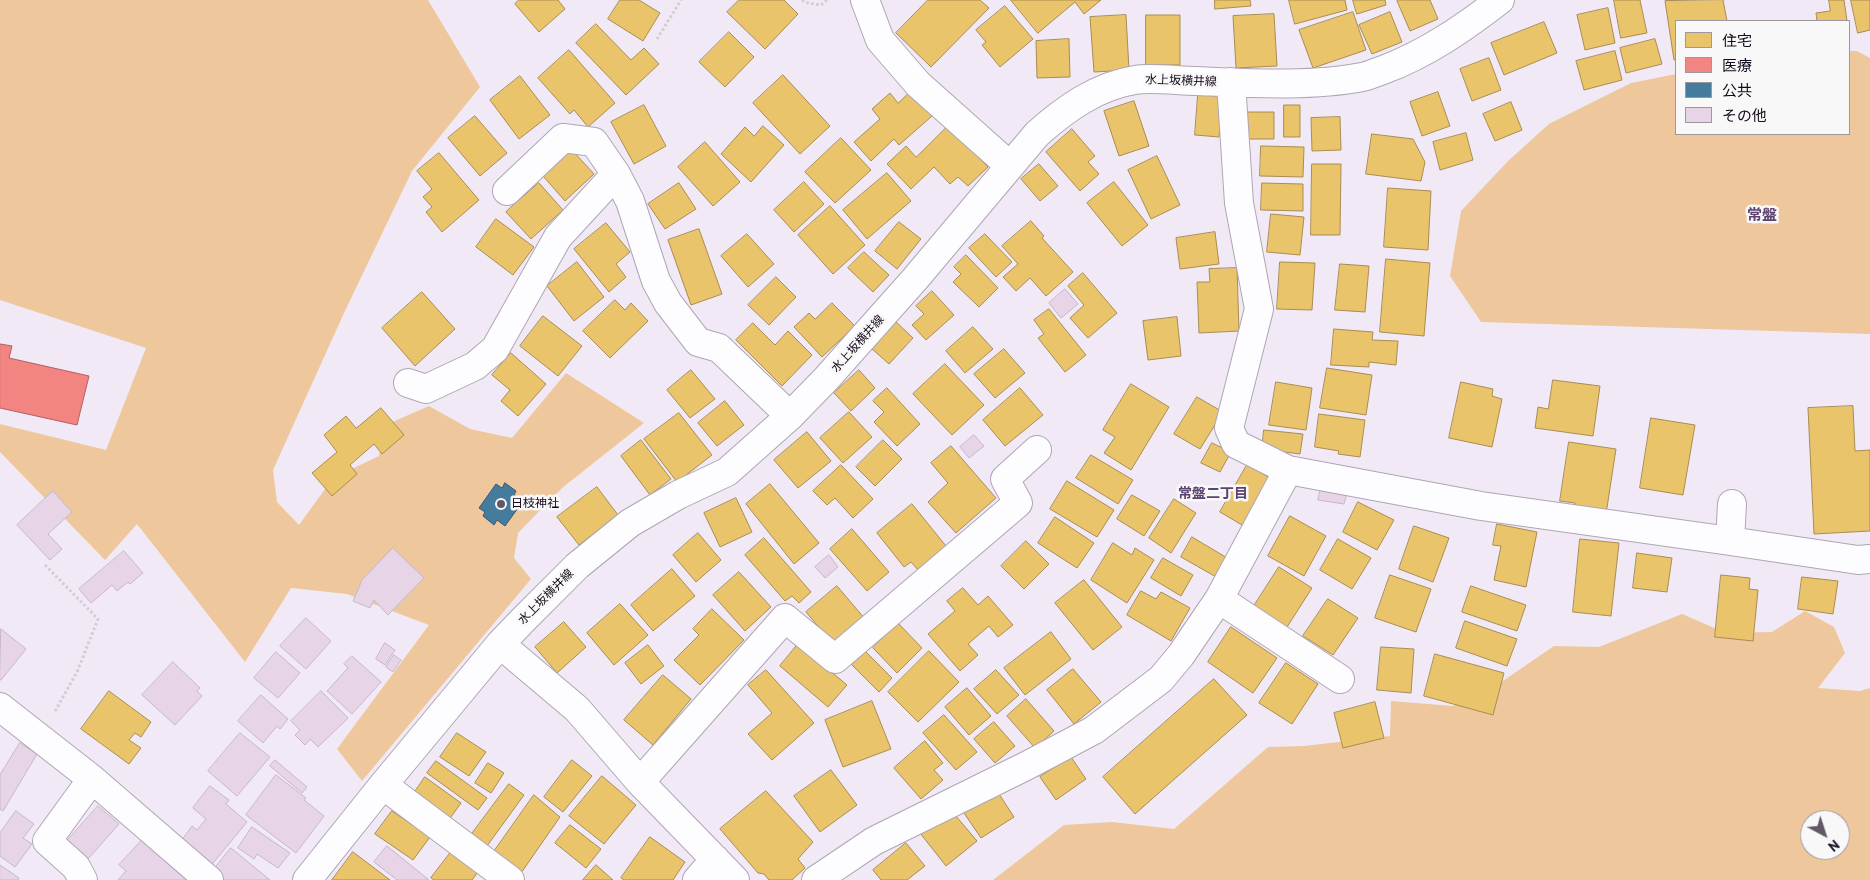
<!DOCTYPE html>
<meta charset="utf-8">
<style>
body{margin:0}
#map{position:relative;width:1870px;height:880px;overflow:hidden;background:#f1eaf6;font-family:"PT Sans","Noto Sans JP",sans-serif}
canvas{display:block}
.legend{position:absolute;left:1675px;top:20px;width:175px;height:115px;box-sizing:border-box;background:#f8f8f8;border:1px solid #9d98a0;margin:0;padding:6px 9px;list-style:none;font-size:15px;color:#15091c}
.legend li{display:flex;align-items:center;gap:10px;height:25px}
.legend b{width:25px;border:1px solid #9d98a0}
.north{position:absolute;left:1800px;top:810px;width:50px;height:50px;box-sizing:border-box;background:#f8f8f8;border:1px solid #9d98a0;border-radius:50%;rotate:140deg;font-size:14px;font-weight:700;line-height:20px;text-align:center;color:#15091c}
.north::after{content:'';display:block;margin:auto;width:18px;height:22px;background:#625868;clip-path:polygon(50% 0,100% 100%,50% 72%,0 100%)}
</style>
<div id="map">
<canvas width="1870" height="880"></canvas>
<ul class="legend">
<li><b style="height:14px;background:#e9c46a"></b>住宅</li>
<li><b style="height:14px;background:#f28482"></b>医療</li>
<li><b style="height:14px;background:#457b9d"></b>公共</li>
<li><b style="height:14px;background:#e7d4e7"></b>その他</li>
</ul>
<div class="north">N</div>
</div>
<script>
const ctx = document.querySelector('canvas').getContext('2d');
ctx.lineJoin = 'round';
function fill(path, color) {
  ctx.fillStyle = color;
  ctx.fill(path, 'evenodd');
}
function stroke(path, color, width, dash) {
  ctx.strokeStyle = color;
  ctx.lineWidth = width;
  ctx.lineCap = dash ? 'butt' : 'round';
  ctx.setLineDash(dash || []);
  ctx.stroke(path);
}
function label(font, color, halo, rows, align = 'center') {
  ctx.font = font + ' "PT Sans","Noto Sans JP",sans-serif';
  ctx.lineWidth = 5;
  ctx.setLineDash([]);
  ctx.textBaseline = 'middle';
  ctx.strokeStyle = halo;
  ctx.fillStyle = color;
  for (const [text, x, y, turn = 0] of rows) {
    ctx.save();
    ctx.translate(x, y);
    ctx.rotate((+turn || 0) * Math.PI / 180);
    ctx.textAlign = isNaN(turn) ? turn : align;
    if (halo) ctx.strokeText(text, 0, 0);
    ctx.fillText(text, 0, 0);
    ctx.restore();
  }
}
const forest = new Path2D(`
 M0,0H428L480,87L412,171L344,313L273,470L277,502L299,525L333,478L379,456L383,426L429,406L470,429L512,438L566,373L644,423L562,488L518,533L514,558L531,579L362,781L337,749L429,625L347,594L291,588L245,662L137,524L105,560L0,452V424L106,450L146,348L0,300Z
 M1849,51H1857L1870,58V334L1481,322L1450,276L1461,211L1508,161L1549,124L1631,83L1676,74V134H1849Z
 M1805,611L1834,627L1845,653L1818,688L1860,691L1870,688V880H993L1064,825L1112,822L1174,829L1268,747L1304,746L1390,736L1391,701L1453,706L1497,685L1554,646L1599,647L1682,614L1726,633L1772,632ZM1810,820H1840V850H1810Z`);
const homes = new Path2D(`
 M519,0H558L565,9L539,32L515,4Z
 M620,0H639L660,13L643,41L608,19Z
 M739,0H784L798,14L765,49L727,12Z
 M928,0H980L989,8L931,67L896,33Z
 M1011,0H1101L1084,14L1075,2L1038,33Z
 M1215,0H1250L1251,6L1215,9Z
 M1289,0H1345L1347,10L1295,24Z
 M1353,0H1385L1386,5L1357,14Z
 M1399,0H1430L1438,19L1410,31L1397,1Z
 M1614,0H1640L1647,33L1621,38Z
 M1723,0L1727,21H1676V60H1674L1665,1Z
 M1829,0H1844L1847,21H1817L1816,13L1830,11Z
 M1851,0H1870V30L1858,33Z
 M1005,6L1033,39L1000,67L982,45L986,42L976,30Z
 M1608,8L1615,43L1585,50L1577,15Z
 M1353,12L1366,50L1313,68L1299,30Z
 M1390,12L1402,42L1372,54L1359,25Z
 M1274,14L1277,66L1236,68L1233,16Z
 M1126,15L1129,70L1094,72L1090,17Z
 M1146,15H1180V65H1146Z
 M1544,22L1557,53L1504,75L1491,43Z
 M596,24L631,60L644,48L659,64L626,95L576,43Z
 M729,32L754,57L725,87L699,62Z
 M1069,39L1070,77L1037,78L1036,41Z
 M1655,39L1662,64L1626,73L1620,48Z
 M569,50L615,103L588,127L574,110L570,114L538,78Z
 M1615,51L1622,80L1584,90L1576,61Z
 M1489,58L1501,90L1472,101L1460,69Z
 M783,75L830,126L800,154L753,103Z
 M520,76L550,115L519,139L490,100Z
 M910,92L932,116L899,145L894,139L871,161L854,142L880,119L872,109L890,93L898,103Z
 M1438,92L1450,126L1422,136L1410,102Z
 M1198,95L1222,96L1219,137L1195,135Z
 M1134,101L1149,146L1119,156L1104,111Z
 M1511,102L1522,130L1495,141L1483,114Z
 M644,105L666,146L634,164L611,122Z
 M1284,105H1300V137H1284Z
 M1242,112H1274V139H1242Z
 M475,116L507,153L480,176L448,138Z
 M1340,117L1341,150L1312,151L1311,118Z
 M763,126L784,145L751,182L721,154L745,127L754,136Z
 M948,126L988,167L968,186L958,177L950,184L934,167L911,189L887,164L906,146L916,157Z
 M1072,129L1095,156L1088,162L1099,174L1080,191L1046,152Z
 M1466,133L1473,160L1440,170L1433,142Z
 M1372,134L1413,139L1425,162L1421,181L1366,174Z
 M841,138L871,170L835,203L805,172Z
 M705,142L740,182L713,206L678,167Z
 M1261,146L1304,147L1303,177L1260,176Z
 M572,150L594,174L565,201L543,176Z
 M439,153L479,200L442,232L426,212L432,207L423,197L432,189L417,171Z
 M1157,156L1180,205L1151,219L1128,170Z
 M1039,164L1058,186L1040,201L1021,179Z
 M1312,164H1341L1340,235H1311Z
 M887,173L911,201L867,239L843,210Z
 M804,182L824,204L794,232L774,210Z
 M1114,182L1148,225L1122,246L1087,203Z
 M539,183L563,210L531,239L506,212Z
 M679,183L696,209L665,229L648,204Z
 M1262,183L1303,184V211L1261,210Z
 M1388,188L1431,191L1428,250L1384,247Z
 M830,206L865,245L833,274L798,235Z
 M1271,214L1304,217L1300,255L1267,252Z
 M496,219L534,247L513,275L476,247Z
 M1031,221L1044,236L1042,238L1073,272L1046,296L1030,278L1016,291L1003,277L1018,264L1002,246Z
 M899,222L921,239L897,269L875,251Z
 M606,223L630,252L616,264L626,277L609,292L574,249Z
 M699,229L722,294L691,305L668,240Z
 M1215,232L1219,264L1180,269L1176,238Z
 M747,234L774,264L748,287L721,256Z
 M985,234L1012,262L996,277L969,248Z
 M864,252L889,275L873,292L848,268Z
 M966,255L998,288L979,307L953,282L961,274L954,267Z
 M1386,259L1430,263L1424,336L1380,332Z
 M577,262L604,297L574,321L547,286Z
 M1280,262L1315,263L1312,310L1277,309Z
 M1340,264L1369,266L1365,312L1335,310Z
 M1237,268L1239,331L1199,333L1197,282H1210L1209,269Z
 M1083,273L1117,313L1088,338L1070,318L1084,305L1068,286Z
 M776,277L796,297L769,325L748,305Z
 M932,291L954,315L926,340L912,325L924,314L916,306Z
 M422,292L455,329L415,366L382,328Z
 M615,300L625,310L631,303L648,321L610,358L583,331Z
 M832,303L855,326L822,357L794,327L809,313L815,319Z
 M1049,309L1086,355L1065,372L1038,338L1044,334L1034,320Z
 M543,316L582,346L558,376L520,346Z
 M1177,317L1181,356L1148,360L1143,321Z
 M895,321L913,338L889,364L871,348Z
 M753,323L775,345L788,331L812,355L782,386L736,340Z
 M973,327L993,349L965,373L946,351Z
 M1334,329L1373,332L1372,340L1398,341L1396,365L1369,362V367L1331,365Z
 M1004,349L1025,373L995,398L974,374Z
 M511,353L546,384L518,416L501,401L510,390L492,375Z
 M945,364L984,405L952,435L913,394Z
 M1327,368L1372,375L1366,415L1320,408Z
 M691,370L715,399L690,418L667,390Z
 M859,370L875,388L851,411L834,393Z
 M1553,380L1600,386L1593,436L1535,428L1538,407L1548,409Z
 M1276,382L1312,388L1306,430L1269,425Z
 M1461,382L1493,389L1492,396L1502,399L1492,447L1449,438Z
 M1131,384L1169,407L1131,470L1104,453L1115,437L1103,430Z
 M887,388L920,424L897,446L874,422L884,412L873,401Z
 M1020,388L1043,415L1005,446L983,420Z
 M1197,397L1223,412L1200,449L1174,434Z
 M725,401L744,425L717,446L698,423Z
 M1853,406L1855,451L1870,450V531L1814,534L1808,408Z
 M381,408L404,435L382,454L374,444L350,465L357,474L332,496L312,473L337,452L324,435L346,416L356,428Z
 M849,412L872,437L843,463L820,438Z
 M679,413L712,455L677,482L644,439Z
 M1319,414L1365,420L1360,457L1338,454L1339,451L1315,447Z
 M1651,418L1695,425L1683,495L1640,488Z
 M1264,430L1303,434L1300,454L1262,449Z
 M807,432L831,461L798,488L774,460Z
 M641,440L671,479L650,495L621,456Z
 M883,440L902,459L875,486L856,467Z
 M1569,442L1616,449L1606,514L1574,509L1575,503L1560,501Z
 M1212,443L1231,452L1220,472L1201,463Z
 M951,446L996,498L956,533L928,502L948,483L931,463Z
 M1091,455L1133,480L1118,504L1076,478Z
 M841,465L873,499L853,518L835,498L827,505L813,491Z
 M1247,465L1274,480L1247,528L1220,512Z
 M1067,481L1114,510L1097,537L1050,509Z
 M770,484L819,543L794,564L746,504Z
 M597,487L618,515L579,545L557,517Z
 M1132,495L1160,511L1144,536L1117,519Z
 M736,498L752,532L720,547L704,513Z
 M1174,499L1196,513L1171,553L1149,538Z
 M1358,502L1394,520L1377,550L1343,532Z
 M912,504L946,546L918,570L911,562L904,567L877,533Z
 M1290,516L1326,536L1304,576L1268,556Z
 M1055,517L1094,543L1077,568L1038,543Z
 M1497,524L1537,532L1526,587L1494,580L1501,546L1493,545Z
 M1414,526L1449,538L1433,582L1399,569Z
 M852,529L889,572L867,591L830,549Z
 M698,533L721,560L696,582L673,555Z
 M1192,537L1229,559L1218,578L1181,557Z
 M764,538L811,592L799,603L792,596L785,601L745,555Z
 M1338,539L1371,558L1352,589L1320,570Z
 M1580,539L1619,543L1611,616L1573,612Z
 M1026,541L1049,564L1024,589L1001,566Z
 M1113,543L1132,555L1135,548L1154,560L1127,603L1091,580Z
 M1637,553L1672,558L1667,592L1633,588Z
 M1163,558L1193,575L1181,596L1151,578Z
 M1279,567L1312,588L1287,627L1254,606Z
 M672,569L695,596L653,631L631,605Z
 M739,572L771,607L745,631L713,595Z
 M1390,575L1431,589L1416,632L1375,618Z
 M1721,575L1750,578L1749,589L1758,590L1753,641L1715,637Z
 M1802,577L1838,581L1833,614L1798,609Z
 M1084,580L1122,627L1093,650L1055,603Z
 M837,586L865,619L834,645L806,612Z
 M1471,586L1526,605L1517,631L1462,612Z
 M963,588L978,605L988,596L1013,625L998,637L989,626L968,644L978,655L960,671L928,634L955,611L947,601Z
 M1141,591L1156,599L1161,592L1190,608L1171,641L1127,615Z
 M1328,599L1358,618L1333,655L1303,636Z
 M620,604L648,635L614,665L587,633Z
 M712,609L744,640L700,685L674,660L699,635L693,629Z
 M1465,621L1517,639L1507,666L1456,648Z
 M564,622L586,647L557,673L535,647Z
 M898,623L922,648L897,673L873,648Z
 M1231,627L1277,658L1253,693L1208,662Z
 M1051,632L1071,659L1025,695L1004,668Z
 M798,644L847,685L828,707L780,666Z
 M648,645L664,666L641,684L625,663Z
 M1381,647L1414,649L1411,693L1377,690Z
 M865,651L892,678L879,692L852,665Z
 M929,651L959,682L918,722L888,692Z
 M1435,654L1504,673L1493,715L1424,696Z
 M1286,663L1318,684L1292,724L1259,703Z
 M1073,669L1101,702L1074,724L1047,690Z
 M766,670L814,723L772,760L748,734L772,713L748,685Z
 M996,670L1019,695L997,714L974,689Z
 M663,675L691,699L653,745L624,720Z
 M1214,679L1247,715L1135,814L1103,777Z
 M967,688L991,716L969,735L945,707Z
 M109,691L151,722L141,737L135,733L129,740L141,748L129,764L81,729Z
 M1026,699L1054,731L1035,748L1007,716Z
 M872,701L891,749L843,767L825,720Z
 M1375,702L1384,738L1343,748L1334,713Z
 M944,715L977,752L956,770L923,733Z
 M994,722L1015,746L995,763L974,739Z
 M457,733L486,752L469,776L440,757Z
 M925,741L943,763L934,770L943,780L921,799L894,768Z
 M1071,757L1086,779L1056,800L1040,777Z
 M572,760L592,776L563,812L544,797Z
 M436,761L487,798L478,810L427,773Z
 M488,763L504,773L491,793L475,783Z
 M831,770L857,805L820,832L794,796Z
 M602,776L636,805L604,844L569,816Z
 M425,777L461,803L448,821L412,796Z
 M509,784L524,795L487,846L471,835Z
 M766,791L813,842L798,859L805,868L792,880H769L764,874L758,873L720,829Z
 M997,791L1014,817L981,838L964,813Z
 M534,795L560,817L521,873L493,853Z
 M950,809L977,841L946,866L920,833Z
 M392,811L430,837L413,860L375,834Z
 M570,825L601,849L586,868L555,843Z
 M650,837L685,862L673,880H624L621,878Z
 M906,843L925,866L907,880H881L873,870Z
 M353,852L390,880H332Z
 M451,852L478,872L472,880H434L431,878Z
 M596,865L613,880H583Z`);
const health = new Path2D(`
 M0,344L12,346L9,358L89,376L77,425L0,408Z`);
const public = new Path2D(`
 M505,483L516,491L514,495L523,501L505,526L497,520L494,525L483,516L485,512L479,508L496,484L502,488Z`);
const building = new Path2D(`
 M1065,289L1078,304L1061,318L1049,303Z
 M974,435L984,446L969,458L960,447Z
 M1321,488L1347,493L1344,504L1318,500Z
 M53,491L72,512L48,534L62,549L50,560L17,525Z
 M393,548L424,578L388,615L374,600L370,608L353,601L362,580Z
 M124,551L143,573L130,584L128,582L117,591L112,585L91,603L79,589Z
 M829,555L838,567L825,578L815,567Z
 M306,618L331,641L306,669L280,646Z
 M1,629L26,649L1,680H0Z
 M385,643L395,650L385,665L376,659Z
 M276,652L300,673L278,698L254,678Z
 M394,655L401,660L393,672L386,667Z
 M352,656L381,682L352,714L327,691L348,668L344,664Z
 M173,662L200,688L197,691L202,696L175,725L142,695Z
 M321,691L348,718L318,747L310,739L305,745L295,735L300,730L291,721Z
 M261,695L288,719L280,729L277,726L263,743L238,721Z
 M240,733L270,757L237,796L208,771Z
 M20,743L37,754L3,811L0,809V775Z
 M275,760L307,787L302,793L270,766Z
 M276,775L306,798L304,800L324,816L296,853L246,815Z
 M210,786L229,800L226,804L247,822L209,868L179,844L192,826L197,830L206,819L193,808Z
 M98,806L119,824L88,859L67,841Z
 M16,811L34,824L23,838L32,844L15,867L0,856V833Z
 M252,827L290,853L278,868L257,854L254,859L238,848Z
 M142,840L186,880H118L126,871L119,865Z
 M387,846L429,880H397L374,862Z
 M231,848L270,880H219L211,873Z
 M0,865L19,878L18,880H0Z`);
const path = new Path2D(`
 M802,0L808,3L821,5L827,0
 M657,39L681,0
 M45,565L98,619L77,672L54,713`);
const minor = new Path2D(`
 M865,0L880,40L918,84L1010,166
 M1231,82L1239,203L1259,309L1229,428L1236,444L1288,470L1481,506L1730,541L1732,504
 M507,191L563,138L594,142L616,174L630,201L656,281L668,303L698,342L719,348L790,416
 M408,383L426,389L475,366L495,349L558,237L616,174
 M1730,541L1858,560L1870,559
 M1219,599L1340,679
 M500,644L577,709L640,782L735,880
 M0,707L92,779L209,880
 M640,782L785,618L835,659L1018,503L1005,479L1037,450
 M383,785L510,880
 M83,880L76,867L47,841L92,779
 M307,880L383,785L500,644L523,620L577,566L630,523L678,495L727,472L790,416L826,379L915,279L1037,134C1065,109 1097,86 1135,80C1150,77 1180,81 1196,81C1247,83 1312,87 1362,77C1369,76 1376,72 1383,70C1426,54 1464,28 1500,0
 M697,880L715,859
 M816,880L874,841L1026,766L1094,730L1161,679L1181,655L1219,599L1288,470`);
const markers = [
 [501,504,5,"#625868"]
];
const streetNames = [
 ["水上坂横井線",1181,81,2],
 ["水上坂横井線",858,344,-48],
 ["水上坂横井線",546,597,-45]
];
const poiNames = [
 ["日枝神社",511,504]
];
const neighbourhoodNames = [
 ["常盤二丁目",1213,494]
];
const quarterNames = [
 ["常盤",1762,216]
];
fill(forest, '#eec79c');
fill(homes, '#e9c46a');
stroke(homes, '#a98c53', 1);
fill(health, '#f28482');
stroke(health, '#b05f63', 1);
fill(public, '#457b9d');
stroke(public, '#375976', 1);
fill(building, '#e7d4e7');
stroke(building, '#c5b8c6', 1);
stroke(minor, '#aea6b4', 30);
stroke(path, '#d0ced1', 3, [2.5, 2.5]);
stroke(minor, '#fdfcfe', 28);
for (const [x, y, r, color] of markers) {
  const dot = new Path2D();
  dot.arc(x, y, r, 0, 2 * Math.PI);
  ctx.fillStyle = color;
  ctx.fill(dot);
  stroke(dot, '#f8f8f8', 2);
}
label('12px', '#15091c', '#f8f8f8', streetNames);
label('12px', '#15091c', '#f8f8f8', poiNames, 'left');
label('bold 14px', '#5e4270', '#f8f8f8', neighbourhoodNames);
label('bold 15px', '#5e4270', '#f8f8f8', quarterNames);
</script>
